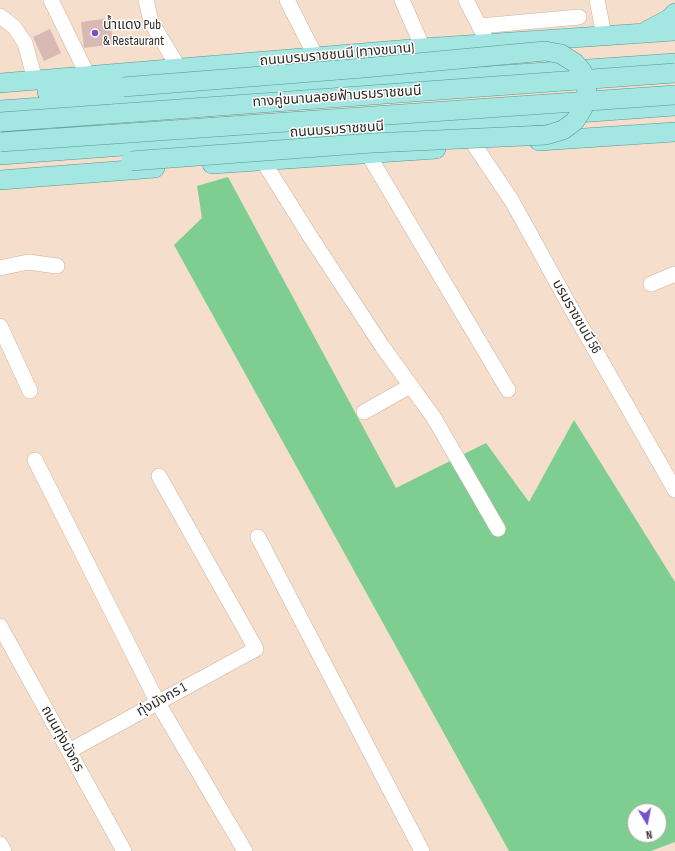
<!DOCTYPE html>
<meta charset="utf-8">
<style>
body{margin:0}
#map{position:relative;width:675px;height:851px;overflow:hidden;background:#f5decb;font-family:"Sofia Sans Condensed",sans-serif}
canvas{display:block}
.north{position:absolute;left:627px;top:803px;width:40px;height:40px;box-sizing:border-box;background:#fff;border:1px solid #ada9a6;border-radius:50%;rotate:170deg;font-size:11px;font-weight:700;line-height:16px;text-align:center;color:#312921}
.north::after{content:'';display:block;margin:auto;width:14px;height:18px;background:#7351ca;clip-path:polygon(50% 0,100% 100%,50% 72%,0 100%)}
</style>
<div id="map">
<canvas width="675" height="851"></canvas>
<div class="north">N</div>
</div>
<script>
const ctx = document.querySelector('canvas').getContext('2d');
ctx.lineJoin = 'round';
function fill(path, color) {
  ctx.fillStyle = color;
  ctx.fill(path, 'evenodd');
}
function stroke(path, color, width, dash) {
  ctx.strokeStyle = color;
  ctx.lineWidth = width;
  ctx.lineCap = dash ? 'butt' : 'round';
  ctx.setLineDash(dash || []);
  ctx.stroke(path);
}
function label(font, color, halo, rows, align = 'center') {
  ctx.font = font + ' "Sofia Sans Condensed","Noto Sans Thai",sans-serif';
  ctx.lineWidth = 3;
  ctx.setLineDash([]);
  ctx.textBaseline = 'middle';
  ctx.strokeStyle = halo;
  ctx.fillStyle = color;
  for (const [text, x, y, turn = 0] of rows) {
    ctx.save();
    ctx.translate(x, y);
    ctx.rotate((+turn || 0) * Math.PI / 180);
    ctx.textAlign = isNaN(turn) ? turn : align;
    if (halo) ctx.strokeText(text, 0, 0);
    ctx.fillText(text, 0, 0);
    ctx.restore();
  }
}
const green = new Path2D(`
 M228,177L396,488L486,443L529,502L574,420L675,582V842L651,851H509L174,245L202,218L197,186ZM635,811H659V835H635Z`);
const building = new Path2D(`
 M110,18L113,44L84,48L81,22Z
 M50,29L61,53L44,61L33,37Z`);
const minor = new Path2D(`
 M51,0L88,76
 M146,0L151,22L179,68
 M287,0L316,57
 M402,0L423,48
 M466,0L484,35
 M597,0L604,35
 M0,16L14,27L25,43L35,80
 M480,26L579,17
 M475,146L512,201L567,301L675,490
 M368,154L508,390
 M263,161L308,233L382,346L434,418L498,529
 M0,268L28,262L57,266
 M651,284L675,274
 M0,326L30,391
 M364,412L410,386
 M35,460L158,703L245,851
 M258,537L422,851
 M0,626L124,851
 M69,751L256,649L159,476
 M0,844L4,851`);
const major = new Path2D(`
 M646,31L669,19L675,13
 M0,83L423,48L675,31
 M47,92L123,87
 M0,110L675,63
 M539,141L675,132
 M0,155L411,125L675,106
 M212,164L436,149
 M0,180L155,168`);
const majorBridge = new Path2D(`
 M123,87L363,68L545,51L561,54L575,63L582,71L586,83L587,96L583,108L575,121L563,130L546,135L372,143L131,161
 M0,122L675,73
 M0,142L675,95`);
const markers = [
 [95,33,4,"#7351ca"]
];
const poiNames = [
 ["น้ำแดง Pub",103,25],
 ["& Restaurant",103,41]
];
const streetNames = [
 ["ถนนบรมราชชนนี (ทางขนาน)",337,55,-5],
 ["ทางคู่ขนานลอยฟ้าบรมราชชนนี",337,97,-4],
 ["ถนนบรมราชชนนี",337,130,-4],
 ["บรมราชชนนี 56",576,317,60],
 ["ทุ่งมังกร 1",162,700,-29],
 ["ถนนทุ่งมังกร",62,739,61]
];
fill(green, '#7ece92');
fill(building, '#d8b9b4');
stroke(minor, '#c8b3a0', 16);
stroke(major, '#539992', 20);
stroke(minor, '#fff', 15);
stroke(major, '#a3e6e2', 19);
stroke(majorBridge, '#539992', 20, []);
stroke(majorBridge, '#a3e6e2', 19);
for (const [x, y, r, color] of markers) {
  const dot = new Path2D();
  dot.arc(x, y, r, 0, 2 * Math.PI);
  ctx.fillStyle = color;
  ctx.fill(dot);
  stroke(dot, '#fff', 1.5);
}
label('14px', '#312921', '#fff', poiNames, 'left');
label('14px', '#312921', '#fff', streetNames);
</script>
